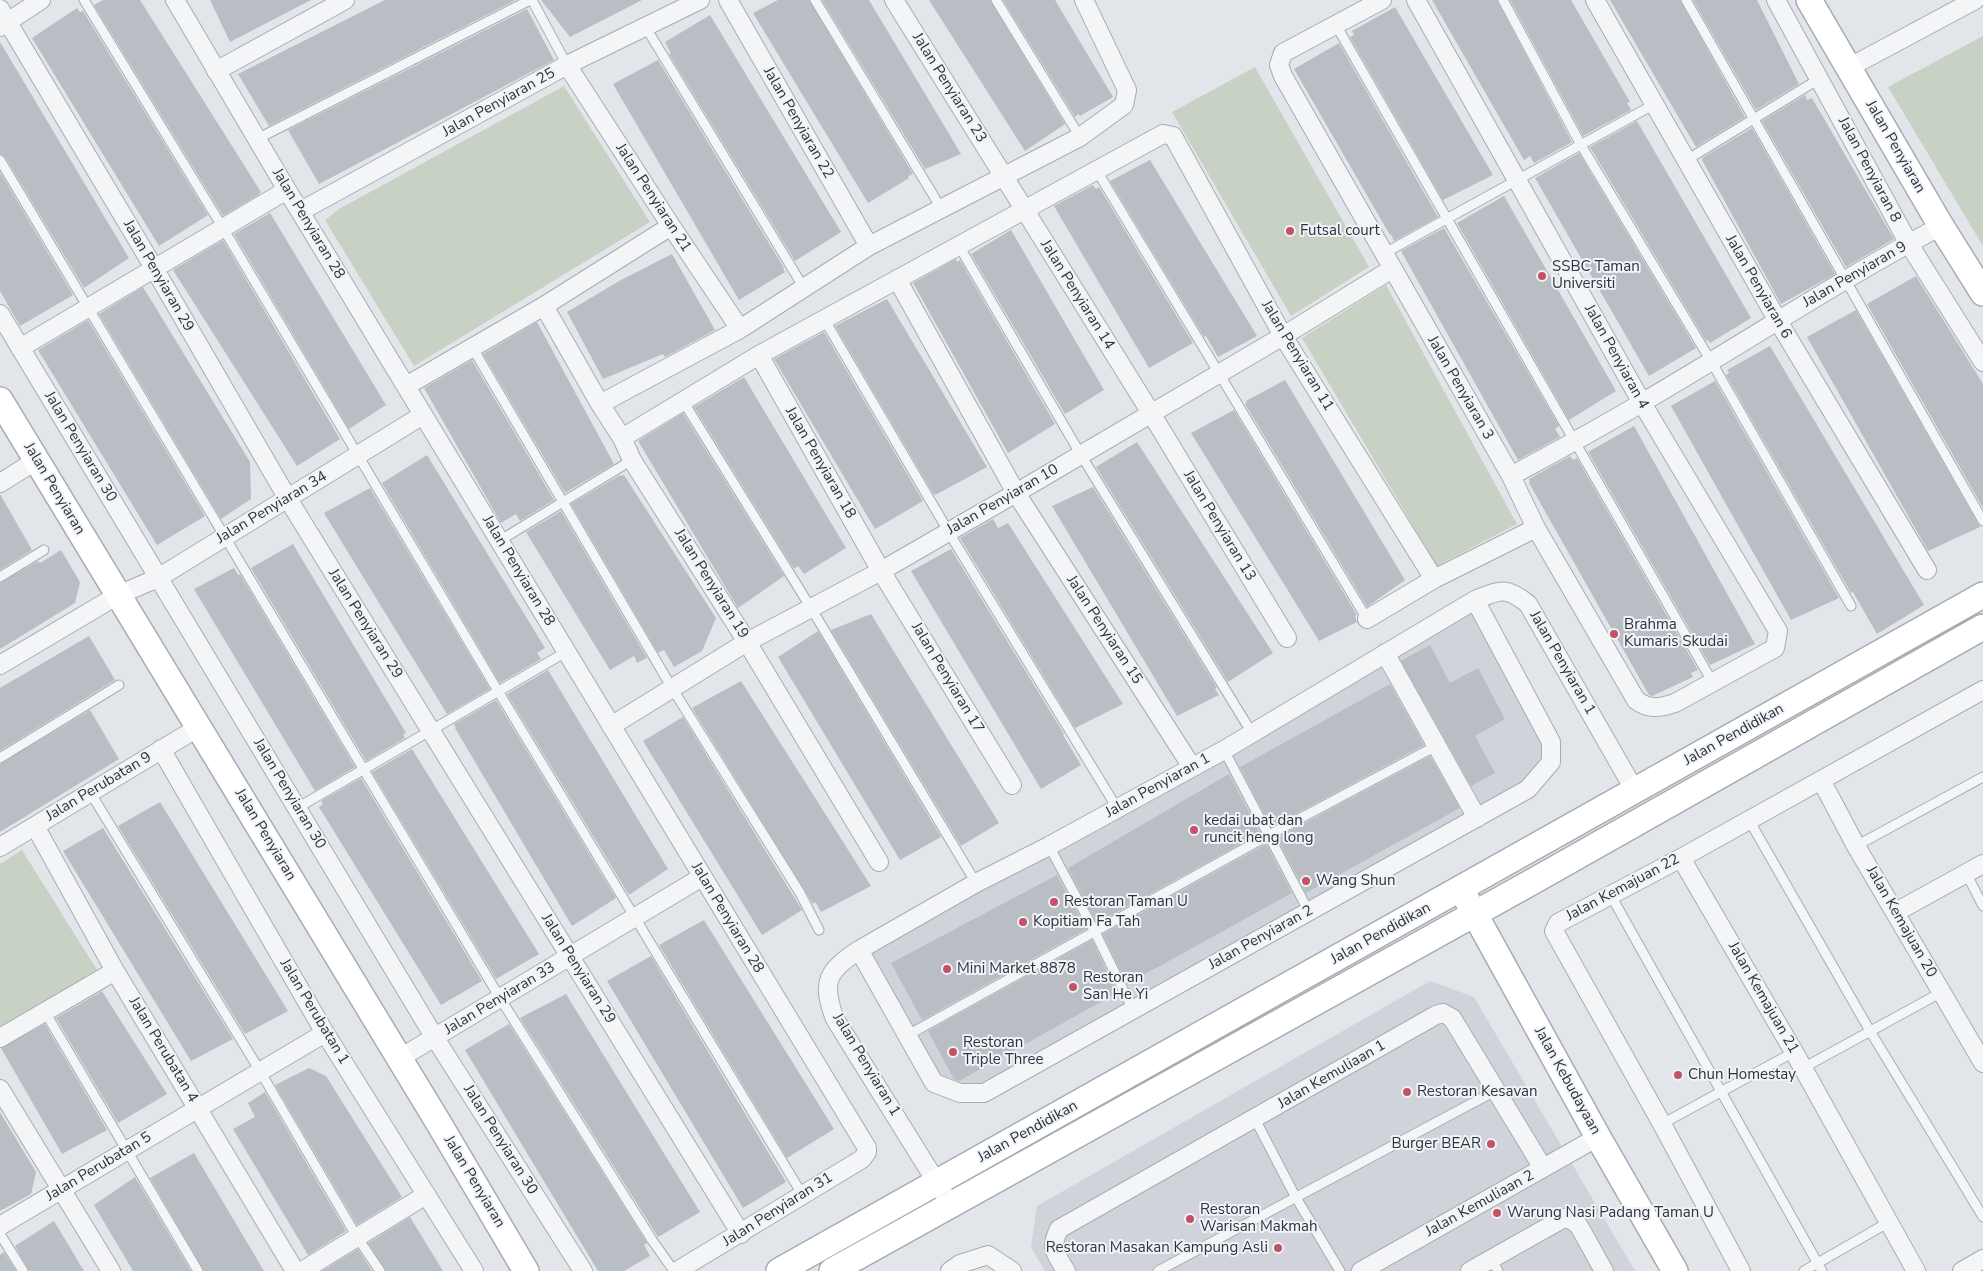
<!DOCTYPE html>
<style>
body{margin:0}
canvas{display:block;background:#e2e5e9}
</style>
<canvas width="1983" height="1271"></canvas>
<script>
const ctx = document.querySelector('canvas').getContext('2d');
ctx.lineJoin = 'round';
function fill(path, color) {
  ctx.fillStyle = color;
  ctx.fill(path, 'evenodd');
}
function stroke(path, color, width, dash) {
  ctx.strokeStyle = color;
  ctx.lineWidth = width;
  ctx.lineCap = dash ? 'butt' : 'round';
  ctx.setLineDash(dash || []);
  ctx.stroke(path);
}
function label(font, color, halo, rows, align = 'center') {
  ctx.font = font + ' "Nunito Sans",sans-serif';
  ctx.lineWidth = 4;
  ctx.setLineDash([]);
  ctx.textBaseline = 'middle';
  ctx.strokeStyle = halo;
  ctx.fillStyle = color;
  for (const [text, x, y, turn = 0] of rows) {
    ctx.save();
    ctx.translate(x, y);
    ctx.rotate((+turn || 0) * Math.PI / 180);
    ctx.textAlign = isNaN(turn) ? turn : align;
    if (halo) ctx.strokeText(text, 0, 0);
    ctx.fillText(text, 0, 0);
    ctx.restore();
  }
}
const built = new Path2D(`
 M1478,592L1559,765L988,1098L930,1089L851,947L1197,757Z
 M1430,981L1474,997L1635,1271H1045L1031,1247L1037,1206Z`);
const green = new Path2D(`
 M1983,36V246L1888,87Z
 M1255,67L1369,267L1291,316L1172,112Z
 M564,86L650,222L414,366L325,220L339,209Z
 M1386,285L1517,524L1437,566L1302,338Z
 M22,850L97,970L0,1032V864Z`);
const building = new Path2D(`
 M103,0H140L261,192L258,195L223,216L94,5Z
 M210,0H311L230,42Z
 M385,0H516L269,126L238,74Z
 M541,0H642L570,37Z
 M778,0H809L913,174L908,176L909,178L868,203L753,13Z
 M822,0H869L961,154L925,169Z
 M929,0H990L1065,124L1025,151Z
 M1003,0H1055L1113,97L1080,116L1078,114L1075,117Z
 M1432,0H1497L1572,142L1534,163L1530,156L1524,160Z
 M1510,0H1571L1630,102L1627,103L1631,110L1583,136Z
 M1610,0H1680L1745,117L1696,147Z
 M1693,0H1757L1799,84L1756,110Z
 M1395,7L1493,175L1443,200L1350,37L1354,35L1352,31Z
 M77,8L80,12L83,11L208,215L159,246L32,38Z
 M527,9L554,60L319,184L288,130Z
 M710,15L841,232L795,261L669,54L671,53L665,42Z
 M0,42L129,258L84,288L5,157L0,154Z
 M1339,43L1438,217L1394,241L1391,234L1390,235L1294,69Z
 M658,60L784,268L783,269L785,272L739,300L613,84Z
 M1805,95L1807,100L1812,98L1894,239L1846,267L1762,121Z
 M1637,121L1751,318L1710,343L1708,340L1706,341L1590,147Z
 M1752,128L1835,274L1781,304L1702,160V158Z
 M1579,153L1696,348L1649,376L1535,178Z
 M1150,160L1257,336L1218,357L1206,336L1204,337L1110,181Z
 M0,172L73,295L20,326L0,291Z
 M1093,185L1096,189L1099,187L1193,343L1149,368L1054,206Z
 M1504,196L1616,391L1569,420L1457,223Z
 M270,213L386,405L349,429L234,234Z
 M1444,228L1559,426L1555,429L1560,437L1518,460L1401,251Z
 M1011,230L1104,390L1065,414L971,254Z
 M223,240L340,439L297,466L173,270Z
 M672,254L715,330L665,357L663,354L603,379L567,312L621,280Z
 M956,259L957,262L960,260L1055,424L1008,453L913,283Z
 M1916,276L1983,384V508L1867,304Z
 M143,287L250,462L251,499L221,519L99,314Z
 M887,299L987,467L937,494L934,495L835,326Z
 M1856,310L1980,527L1928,551L1807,337Z
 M88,320L205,516L157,545L38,350Z
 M537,322L614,464L565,493L483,354Z
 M824,332L923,501L875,529L774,359Z
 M1770,346L1924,605L1877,634L1853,592L1851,593L1726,375L1729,373L1727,370Z
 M472,360L554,500L520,521L516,514L501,523L424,388Z
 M744,377L846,548L804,574L798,566L794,569L694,407Z
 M1285,380L1405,580L1367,607L1245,404L1247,403L1246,401Z
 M1715,381L1839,598L1791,620L1671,406Z
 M1234,410L1357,615L1355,616L1357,622L1319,641L1191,433Z
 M683,413L784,576L738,608L638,441Z
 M1634,426L1755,644L1710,665L1588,452Z
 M1137,442L1273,653L1228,682L1096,467Z
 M427,455L545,648L537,653L541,659L500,683L382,483Z
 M1570,456L1573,460L1577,458L1698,670L1691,673L1693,677L1652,696L1649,695L1529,483L1530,482L1529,479Z
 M620,475L621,476L624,475L716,618L702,651L674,667L664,650L658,653L571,504Z
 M1093,487L1217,688L1215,689L1219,695L1177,716L1052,506Z
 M370,488L490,689L447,714L324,513Z
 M0,494L32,550L0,570Z
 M561,511L647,658L637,663L634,656L610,670L526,532Z
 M993,519L998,528L1008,523L1123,704L1075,728L960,538Z
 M293,544L406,733L403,735L405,738L366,761L251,568Z
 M951,549L1064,734L1063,735L1081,765L1041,789L911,571Z
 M61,550L80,582L75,603L0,649V583L38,561L40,563Z
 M234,568L238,575L240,574L355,767L315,791L194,589Z
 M871,614L999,823L961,846L831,630Z
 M818,631L941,837L900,860L778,657Z
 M89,636L115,680L0,751V688Z
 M1430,645L1450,683L1478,668L1505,719L1475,736L1495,773L1471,786L1401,661Z
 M548,670L668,869L629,895L507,694Z
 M741,681L871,886L821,912L815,902L813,904L692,708Z
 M1390,684L1424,745L1271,827L1240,767Z
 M496,700L616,898L572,926L455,728H456L454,724Z
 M90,710L119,759L0,832V764Z
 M683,717L802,910L762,935L643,741Z
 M412,749L539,954L496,979L372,772Z
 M1430,756L1460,808L1306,893L1277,838Z
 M1229,774L1260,833L1097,923L1068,868Z
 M361,778L482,981L441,1005L319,807L323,804L321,801Z
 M160,802L288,1011L245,1034L118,826Z
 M103,828L233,1039L191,1061L63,851Z
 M1266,844L1292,893L1127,984L1103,934Z
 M1057,875L1086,929L922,1020L891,963Z
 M704,920L834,1129L787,1158L659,945Z
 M1092,940L1117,993L959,1081L954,1079L928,1031Z
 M651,956L786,1182L743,1208L607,981Z
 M102,991L167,1094L118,1123L56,1018Z
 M566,994L700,1212L658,1237L520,1018Z
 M45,1024L107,1130L62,1154L1,1048Z
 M509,1024L647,1243L644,1245L650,1256L624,1271H598L465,1050Z
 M309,1068L326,1076L402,1197L357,1225L275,1085Z
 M265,1092L346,1231L308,1255L233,1129L255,1117L248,1103Z
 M0,1112L36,1172L31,1194L0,1211Z
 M194,1153L264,1271H204L150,1178Z
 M135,1177L191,1271H133L94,1205Z
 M410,1217L443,1271H386L368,1243Z
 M54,1221L84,1271H29L15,1246Z
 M358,1249L372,1271H322Z
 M4,1252L16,1271H0V1255Z`);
const lane = new Path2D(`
 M84,0L223,228L498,691L802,1194
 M532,0L567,65
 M815,0L941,208
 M996,0L1080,137
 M1503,0L1581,145L1711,361L1851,606
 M1686,0L1983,521
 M1336,25L1713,683
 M645,26L804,288
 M257,139L530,0
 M0,160L500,998L652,1240L674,1271
 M1685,161L1819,79
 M1097,171L1367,619
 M959,246L1081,455L1252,733
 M1383,254L1653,105
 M824,319L954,541L1117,808
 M472,347L672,688L800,893L819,930
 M683,401L811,608L976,883
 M499,541L632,460
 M0,577L44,550
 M1224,750L1309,912
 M0,758L119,685
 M90,792L260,1071L357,1237L380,1271
 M297,808L566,652
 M1749,820L1870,1031L1983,1217
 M1049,846L1095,932L1133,1010
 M1856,846L1983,777
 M1966,873L1983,906
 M1610,894L1822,1271
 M45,1012L198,1271
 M908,1035L1269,835L1436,746
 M1803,1068L1942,992
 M1255,1119L1295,1196L1340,1271
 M1662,1124L1794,1052
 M0,1234L23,1271
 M1491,1259L1498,1271
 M1158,1271L1495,1091
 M1804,1271L1889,1222`);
const street = new Path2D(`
 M175,0L287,190L867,1148V1152L862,1159L677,1271
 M728,0L869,246
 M894,0L1151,413L1287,638
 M1382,0L1283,53L1279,65L1283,76L1511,476L1536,528L1636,700C1649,710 1660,708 1675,703L1775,648L1778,631L1642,403L1416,0
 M1595,0L1778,321L1927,570
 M1776,0L1909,244L1983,362
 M0,9L154,268L288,499L741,1234
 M0,27L41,0
 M567,65L671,226L740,329
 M1848,68L1975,0
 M216,71L345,0
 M301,211L567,65L700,0
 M897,279L1016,493L1192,767
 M544,306L600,404L622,438L632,460L747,642L879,862
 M0,314L435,1038L583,1271
 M20,348L287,190
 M759,355L881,571L1012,785
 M406,386L544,306L671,226
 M600,404L740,329L869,246L1080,137L1124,105L1127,90L1084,0
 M622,438L759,355L1163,134L1173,136L1283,336L1434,579
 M1511,476C1555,452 1600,428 1643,402C1743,344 1839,280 1941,226
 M0,483L37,460
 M1367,619L1434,579L1536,528
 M1385,653L1477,818
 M0,665L118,595L158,578L423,415
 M611,726L747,642L881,571L1016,493L1283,336L1392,269
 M161,749L325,1033L474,1271
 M1821,780L1856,846L1983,1063
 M35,826L115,971L295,1271
 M0,847L199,727
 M1681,858L1794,1052L1916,1271
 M1896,912L1983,864
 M859,950L934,1083L960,1093H984L1528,789L1551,762V742L1475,600
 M0,1038L115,971
 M400,1058L702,877
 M0,1089L111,1271
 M950,1204L835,1019C821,982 827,971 859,950L976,883L1049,846L1224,750L1475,600C1501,590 1505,586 1528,604L1635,791
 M0,1226L325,1033
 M302,1271L426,1195
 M950,1271L960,1264L988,1255L1012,1271
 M1066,1271C1056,1254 1049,1249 1059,1229L1436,1015L1443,1013L1452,1018L1543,1168
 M1361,1271L1598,1137
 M1470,1271L1564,1218L1572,1220L1579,1226L1604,1271
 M1741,1271L1662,1124L1554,931L1558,923L1681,858L1983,690
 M1962,1271L1983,1259`);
const secondary = new Path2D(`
 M1809,0L1941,226L1983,293
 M0,400L438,1122L526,1271
 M1467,900L1598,1137L1675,1271
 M779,1271L1983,595
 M832,1271L1530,883L1983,627`);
const markers = [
 [1290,231,5,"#c15367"],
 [1542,276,5,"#c15367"],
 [1614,634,5,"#c15367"],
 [1194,830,5,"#c15367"],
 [1306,881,5,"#c15367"],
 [1054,902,5,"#c15367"],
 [1023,922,5,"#c15367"],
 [947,969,5,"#c15367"],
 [1073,987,5,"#c15367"],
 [953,1052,5,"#c15367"],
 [1678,1075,5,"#c15367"],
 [1407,1092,5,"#c15367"],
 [1491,1144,5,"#c15367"],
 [1497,1213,5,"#c15367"],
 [1190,1219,5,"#c15367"],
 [1278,1248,5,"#c15367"]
];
const streetNames = [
 ["Jalan Penyiaran 23",949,88,58],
 ["Jalan Penyiaran 25",499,103,-29],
 ["Jalan Penyiaran 22",798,123,60],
 ["Jalan Penyiaran",1895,147,60],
 ["Jalan Penyiaran 8",1869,170,62],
 ["Jalan Penyiaran 21",653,198,57],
 ["Jalan Penyiaran 28",308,224,59],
 ["Jalan Penyiaran 9",1855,275,-30],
 ["Jalan Penyiaran 29",158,276,60],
 ["Jalan Penyiaran 6",1758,287,60],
 ["Jalan Penyiaran 14",1077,295,58],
 ["Jalan Penyiaran 11",1297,356,59],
 ["Jalan Penyiaran 4",1616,357,61],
 ["Jalan Penyiaran 3",1460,388,60],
 ["Jalan Penyiaran 30",80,447,59],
 ["Jalan Penyiaran 18",820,463,60],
 ["Jalan Penyiaran",54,489,59],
 ["Jalan Penyiaran 10",1003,500,-30],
 ["Jalan Penyiaran 34",272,508,-31],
 ["Jalan Penyiaran 13",1219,526,59],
 ["Jalan Penyiaran 28",518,571,59],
 ["Jalan Penyiaran 19",711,584,58],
 ["Jalan Penyiaran 29",365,624,58],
 ["Jalan Penyiaran 15",1104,630,57],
 ["Jalan Penyiaran 1",1562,663,60],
 ["Jalan Penyiaran 17",947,678,59],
 ["Jalan Pendidikan",1734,735,-29],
 ["Jalan Penyiaran 1",1158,786,-29],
 ["Jalan Perubatan 9",99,787,-31],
 ["Jalan Penyiaran 30",289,794,59],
 ["Jalan Penyiaran",265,835,59],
 ["Jalan Kemajuan 22",1623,888,-28],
 ["Jalan Penyiaran 28",727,918,59],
 ["Jalan Kemajuan 20",1901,922,60],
 ["Jalan Pendidikan",1381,934,-29],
 ["Jalan Penyiaran 2",1261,938,-29],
 ["Jalan Penyiaran 29",578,969,58],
 ["Jalan Kemajuan 21",1763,998,60],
 ["Jalan Penyiaran 33",500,999,-31],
 ["Jalan Perubatan 1",314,1012,59],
 ["Jalan Perubatan 4",163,1050,59],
 ["Jalan Penyiaran 1",866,1065,59],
 ["Jalan Kemuliaan 1",1332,1075,-30],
 ["Jalan Kebudayaan",1567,1081,61],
 ["Jalan Pendidikan",1028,1132,-29],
 ["Jalan Penyiaran 30",500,1140,58],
 ["Jalan Perubatan 5",99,1167,-31],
 ["Jalan Penyiaran",474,1182,59],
 ["Jalan Kemuliaan 2",1480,1204,-29],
 ["Jalan Penyiaran 31",778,1210,-32]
];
const poiNames = [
 ["Futsal court",1300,231],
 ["SSBC Taman",1552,267],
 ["Universiti",1552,284],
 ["Brahma",1624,625],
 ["Kumaris Skudai",1624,642],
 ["kedai ubat dan",1204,821],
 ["runcit heng long",1204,838],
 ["Wang Shun",1316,881],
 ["Restoran Taman U",1064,902],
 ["Kopitiam Fa Tah",1033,922],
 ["Mini Market 8878",957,969],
 ["Restoran",1083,978],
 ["San He Yi",1083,995],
 ["Restoran",963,1043],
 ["Triple Three",963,1060],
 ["Chun Homestay",1688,1075],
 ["Restoran Kesavan",1417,1092],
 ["Burger BEAR",1481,1144,"right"],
 ["Restoran",1200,1210],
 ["Warisan Makmah",1200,1227],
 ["Warung Nasi Padang Taman U",1507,1213],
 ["Restoran Masakan Kampung Asli",1268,1248,"right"]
];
fill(built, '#d0d4da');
fill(green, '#c8d2c4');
fill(building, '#b9bec5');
stroke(lane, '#a7acb3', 11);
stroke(street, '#a7acb3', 20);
stroke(secondary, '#a7acb3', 28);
stroke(lane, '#f4f5f7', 9);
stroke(street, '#f4f5f7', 18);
stroke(secondary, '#fff', 25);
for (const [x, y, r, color] of markers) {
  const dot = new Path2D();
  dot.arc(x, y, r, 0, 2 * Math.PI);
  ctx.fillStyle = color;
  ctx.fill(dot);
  stroke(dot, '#f1f3f6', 2);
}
label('15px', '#2b333f', '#f1f3f6', streetNames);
label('15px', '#2b333f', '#f1f3f6', poiNames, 'left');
</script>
